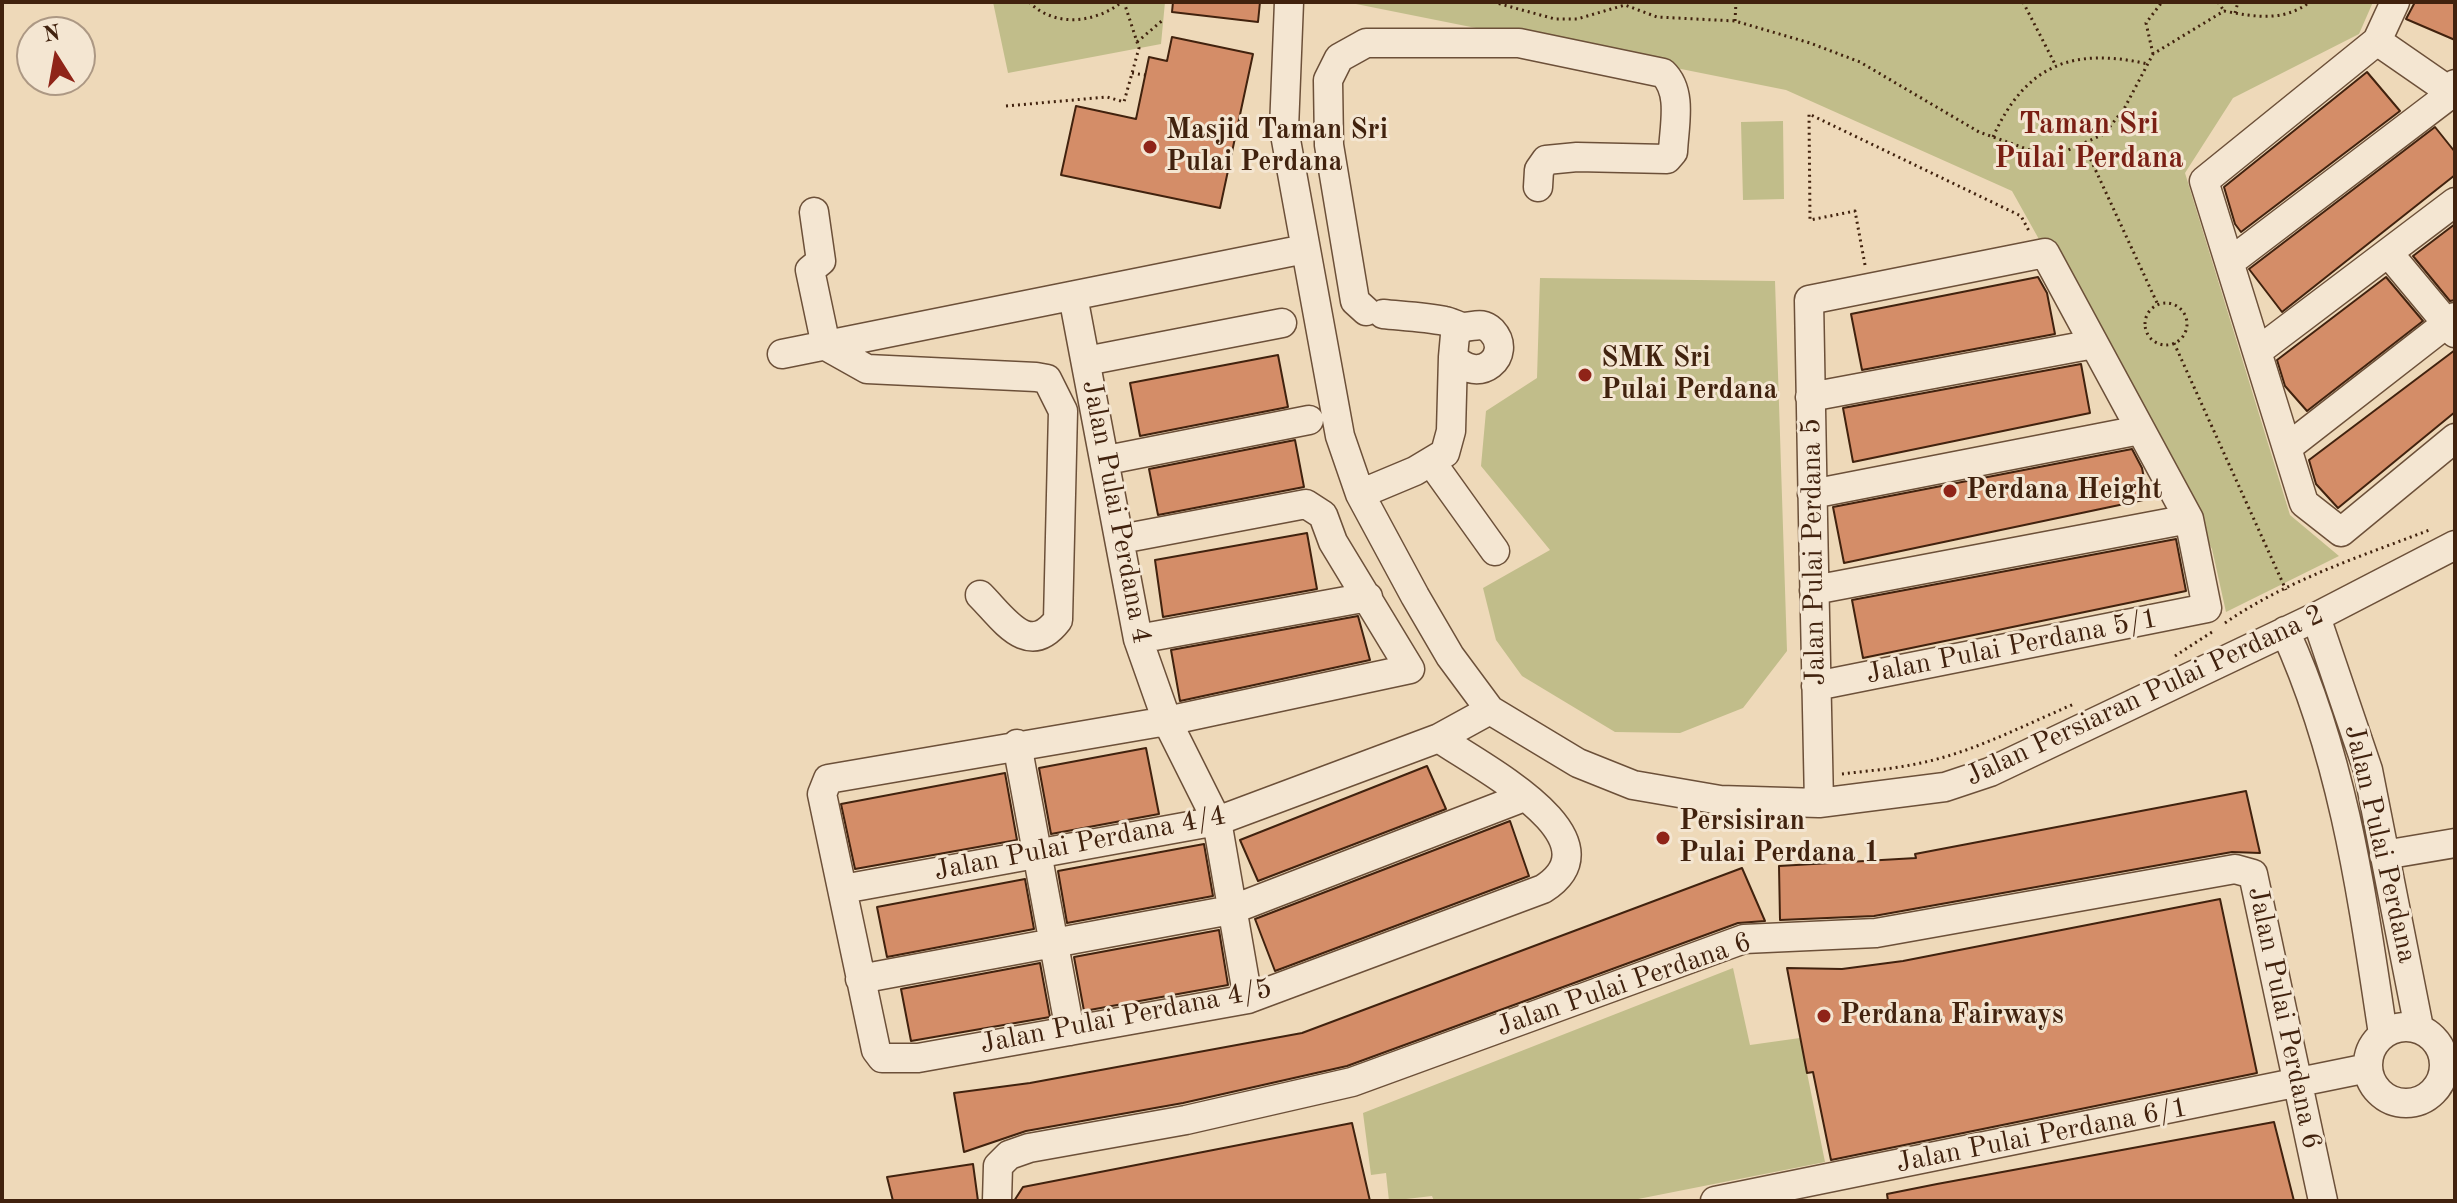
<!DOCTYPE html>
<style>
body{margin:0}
#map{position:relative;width:2457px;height:1203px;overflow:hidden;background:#eed9b9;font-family:"Old Standard TT",serif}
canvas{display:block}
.frame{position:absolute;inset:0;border:4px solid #41220e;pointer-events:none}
.north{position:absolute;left:16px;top:16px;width:80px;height:80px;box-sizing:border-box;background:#f4e6d2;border:2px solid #ac9884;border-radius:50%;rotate:349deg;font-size:22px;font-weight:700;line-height:32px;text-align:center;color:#41220e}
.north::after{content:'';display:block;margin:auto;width:28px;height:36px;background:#8f2418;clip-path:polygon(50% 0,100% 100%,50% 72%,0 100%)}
</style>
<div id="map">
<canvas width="2457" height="1203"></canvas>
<div class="frame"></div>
<div class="north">N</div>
</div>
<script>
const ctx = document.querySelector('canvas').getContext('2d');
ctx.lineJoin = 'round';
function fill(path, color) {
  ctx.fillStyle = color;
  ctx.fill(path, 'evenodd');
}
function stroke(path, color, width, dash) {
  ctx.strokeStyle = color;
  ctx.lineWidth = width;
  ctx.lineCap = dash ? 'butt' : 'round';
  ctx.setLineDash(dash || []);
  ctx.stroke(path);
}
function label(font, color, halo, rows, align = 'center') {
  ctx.font = font + ' "Old Standard TT",serif';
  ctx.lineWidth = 6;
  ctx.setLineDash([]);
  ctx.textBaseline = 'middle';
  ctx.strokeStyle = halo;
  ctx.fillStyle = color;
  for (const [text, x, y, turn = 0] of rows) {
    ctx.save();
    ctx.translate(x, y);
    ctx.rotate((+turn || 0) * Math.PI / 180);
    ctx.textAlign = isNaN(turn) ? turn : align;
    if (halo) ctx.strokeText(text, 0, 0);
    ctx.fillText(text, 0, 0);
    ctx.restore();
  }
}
const green = new Path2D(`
 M993,2H1165L1161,44L1008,73Z
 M1346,2H2373L2359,34L2233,98L2185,173L2290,515L2339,556L2226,612L2212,549L2012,191L1786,90Z
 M1783,121L1784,199L1743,200L1741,122Z
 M1540,278L1775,281L1787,651L1743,708L1680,733L1615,732L1522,676L1496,640L1483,588L1550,550L1481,466L1486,411L1537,378Z
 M1733,968L1750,1045L1800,1038L1825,1162L1628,1201H1434L1432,1196L1389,1201L1386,1173L1371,1175L1363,1113Z`);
const building = new Path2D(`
 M1173,2H1260L1258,22L1172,12Z
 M2415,2H2455V40L2406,19Z
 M1172,37L1253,54L1220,208L1061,175L1076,106L1136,119L1149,57L1167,61Z
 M2367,72L2400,111L2241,232L2235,224L2224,187Z
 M2435,127L2455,152V175L2282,312L2249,269Z
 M2455,224V300L2450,301L2413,256Z
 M2038,277L2047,293L2055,334L1862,370L1851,314Z
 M2386,277L2423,321L2307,411L2285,386L2277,360Z
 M2455,350V412L2338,508L2316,484L2309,460Z
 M1278,355L1288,407L1140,436L1130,383Z
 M2081,364L2090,413L1853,462L1843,408Z
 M1295,440L1304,487L1158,515L1149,469Z
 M2132,449L2142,468L2148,499L1844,563L1833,507Z
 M1307,533L1317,589L1163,617L1155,560Z
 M2176,539L2186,591L1863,658L1852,600Z
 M1358,616L1370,660L1180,701L1171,650Z
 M1146,748L1159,814L1051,834L1039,768Z
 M1427,766L1446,809L1258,881L1240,840Z
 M1005,773L1017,840L855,869L841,804Z
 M2246,791L2260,853L2232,852L1874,916L1780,920L1779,866L1916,858L1915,854Z
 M1510,821L1529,876L1275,971L1255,919Z
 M1204,844L1213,896L1067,923L1058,871Z
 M1742,868L1765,921L1738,923L1347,1066L1183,1103L1026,1131L964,1152L954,1093L1030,1083L1302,1033Z
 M1025,879L1034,929L887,957L877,907Z
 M2220,899L2257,1073L1831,1160L1813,1072L1807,1073L1787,968L1842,969L1903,961Z
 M1219,930L1228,985L1084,1011L1074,957Z
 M1040,963L1050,1017L911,1041L901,989Z
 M2274,1122L2294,1201H1888L1887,1194L1937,1184Z
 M1352,1123L1370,1201H1014L1023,1187Z
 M973,1164L978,1201H893L887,1177Z`);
const path = new Path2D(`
 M1029,2C1055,28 1095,23 1122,2
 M1493,2L1555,19H1577L1625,5L1657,17L1735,21L1810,43L1860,62L1979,132L2041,154L2066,151L2104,134L2124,109L2153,54L2224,11C2256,17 2283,22 2310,2
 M2023,2L2056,66
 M2218,2L2224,11
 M2235,13L2238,2
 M1735,21L1736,2
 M1137,42L1164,19
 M2153,54L2146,23L2162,2
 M1132,73L1145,75
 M1006,106L1107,97L1124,102L1139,48L1124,2
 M1993,137C2026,64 2073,47 2148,64
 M2083,143L2158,305
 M1865,265L1855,211L1810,220L1809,114L2021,216L2030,233
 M2145 324a21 21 0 1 1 42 0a21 21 0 1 1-42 0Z
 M2174,343L2286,590
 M2225,623C2287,580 2362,556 2432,529
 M2175,656L2212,632
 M1842,774C1866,771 1892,769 1916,764C1972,753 2022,726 2074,704`);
const minor = new Path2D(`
 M1289,2L1284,129L1340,436L1360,494L1415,596L1450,656L1490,710L1578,763L1633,785L1720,800L1819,803L1945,787L1990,772L2316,617L2455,545
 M2395,2L2377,41L2204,181L2304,503L2341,532L2455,438
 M2377,41L2455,95
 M814,212L821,261L810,270L826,346L867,369L1036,377L1047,379L1063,411L1058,620C1028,659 1004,619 980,595
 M2390,255L2455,333
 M2230,262L2452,93L2455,84
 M1073,296L1138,639L1167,721L1217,821L1248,999
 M1366,311L1355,301L1329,145L1328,80L1339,58L1366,43H1519L1663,73C1683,92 1674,126 1673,152L1667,159L1577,157L1546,160L1539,170L1538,187
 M1383,314C1403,316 1425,317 1445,321C1451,322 1457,326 1463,327C1474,327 1482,321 1492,331C1514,355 1479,387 1453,357L1455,335L1463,327
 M2258,351L2455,202
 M782,354L1305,249
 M1086,361L1282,323
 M1810,397L2094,344
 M2288,447L2455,317
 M1107,460L1309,420
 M1432,463L1495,551
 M1360,494L1415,471L1445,453L1451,431L1453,357
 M1812,494L2140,430
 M1121,539L1306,504L1323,515L1333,542L1410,669L1167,721L828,779L822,794L876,1050L882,1058H918L1248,999L1543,889C1623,838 1477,765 1439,738
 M1814,590L2189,519
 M2316,617L2368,770L2419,1028
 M2285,631C2344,760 2362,896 2383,1034
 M1138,639L1368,597
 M1816,686L2207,608L2189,519L2045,253L1809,300C1812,468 1815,635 1819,803
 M1017,744L1070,1031
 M2384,855L2455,843
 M843,889L1217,821L1439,738L1490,710
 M860,979L1231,910L1524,797
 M2368 1065a38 38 0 1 1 76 0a38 38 0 1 1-76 0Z
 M997,1201L998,1166L1009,1155L1029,1148L1186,1120L1352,1082L1744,939L1876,933L2235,869L2253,874L2323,1201
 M1715,1201L2368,1068`);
const markers = [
 [1150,147,8,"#8f2418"],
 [1585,375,8,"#8f2418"],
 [1950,491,8,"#8f2418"],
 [1663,838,8,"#8f2418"],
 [1824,1016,8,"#8f2418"]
];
const poiNames = [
 ["Masjid Taman Sri",1166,131],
 ["Pulai Perdana",1166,163],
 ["SMK Sri",1601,359],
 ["Pulai Perdana",1601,391],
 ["Perdana Height",1966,491],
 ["Persisiran",1679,822],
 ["Pulai Perdana 1",1679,854],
 ["Perdana Fairways",1840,1016]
];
const streetNames = [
 ["Jalan Pulai Perdana 4",1116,512,79],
 ["Jalan Pulai Perdana 5",1814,552,-91],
 ["Jalan Pulai Perdana 5/1",2012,647,-11],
 ["Jalan Persiaran Pulai Perdana 2",2145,696,-25],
 ["Jalan Pulai Perdana 4/4",1080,844,-11],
 ["Jalan Pulai Perdana",2380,844,77],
 ["Jalan Pulai Perdana 6",1624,985,-19],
 ["Jalan Pulai Perdana 4/5",1126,1017,-11],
 ["Jalan Pulai Perdana 6",2284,1018,78],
 ["Jalan Pulai Perdana 6/1",2042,1136,-11]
];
const neighbourhoodNames = [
 ["Taman Sri",2089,125],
 ["Pulai Perdana",2089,159]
];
fill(green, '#c1bd8a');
fill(building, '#d48d68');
stroke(building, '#41220e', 2);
stroke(minor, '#6c5039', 31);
stroke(path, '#41220e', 3, [2, 4]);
stroke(minor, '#f4e6d2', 28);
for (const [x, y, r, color] of markers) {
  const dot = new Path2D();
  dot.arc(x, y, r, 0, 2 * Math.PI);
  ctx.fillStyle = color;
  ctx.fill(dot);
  stroke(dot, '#f4e6d2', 3);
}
label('bold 28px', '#41220e', '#f4e6d2', poiNames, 'left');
label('28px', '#41220e', '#f4e6d2', streetNames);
label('bold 30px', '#7a1f14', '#f4e6d2', neighbourhoodNames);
</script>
